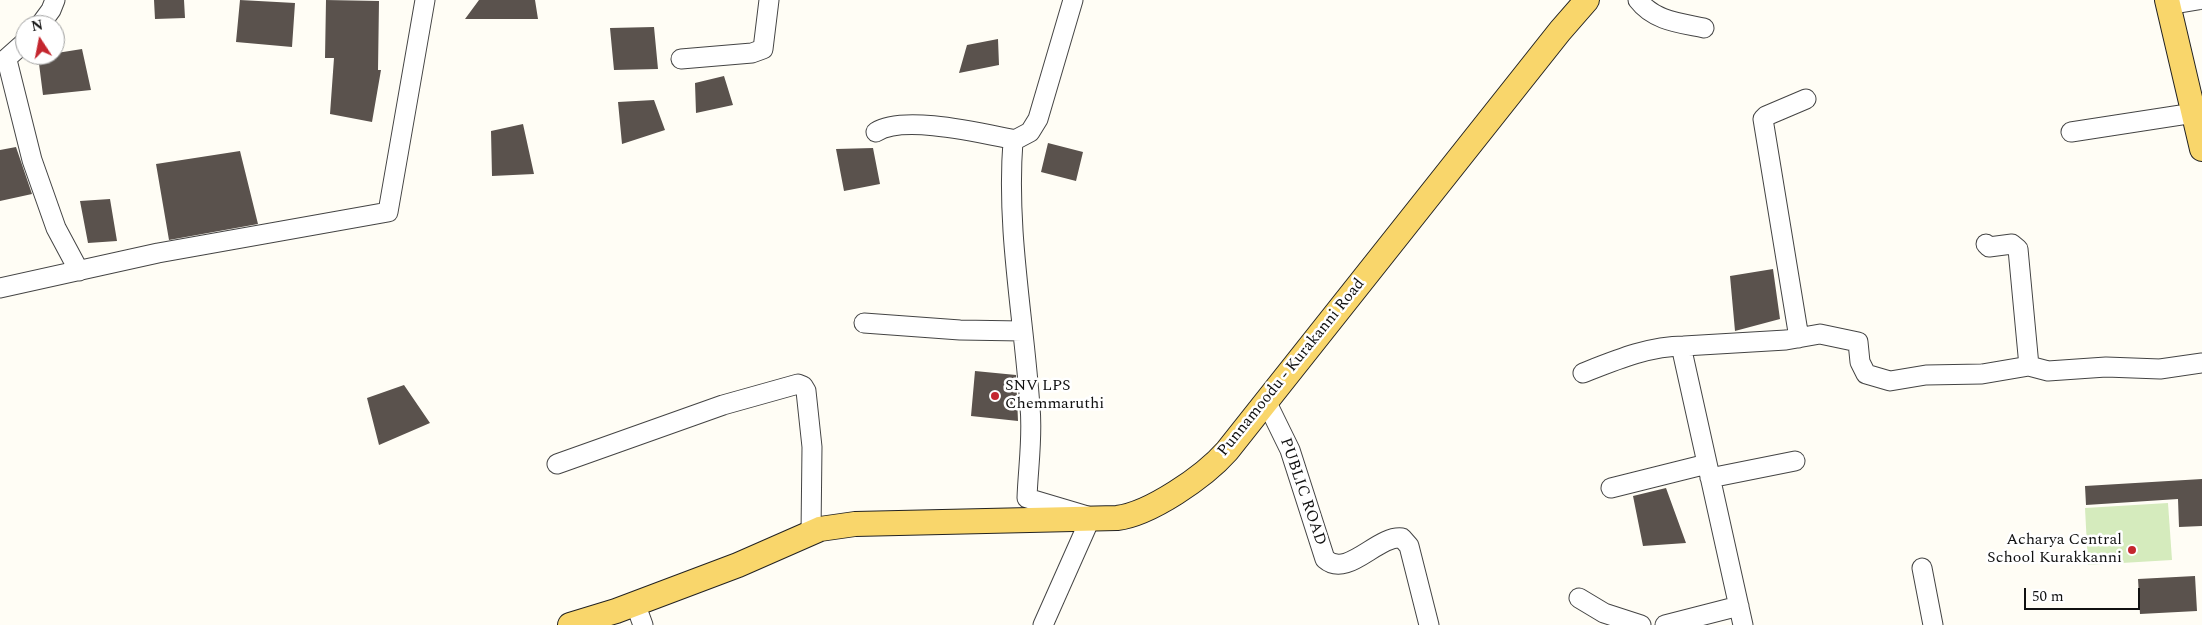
<!DOCTYPE html>
<style>
body{margin:0}
#map{position:relative;width:2202px;height:625px;overflow:hidden;background:#fffdf5;font-family:Spectral,serif}
canvas{display:block}
.north{position:absolute;left:15px;top:15px;width:50px;height:50px;box-sizing:border-box;background:#fff;border:1px solid #a0a0a0;border-radius:50%;rotate:349deg;font-size:14px;font-weight:700;line-height:20px;text-align:center;color:#111}
.north::after{content:'';display:block;margin:auto;width:18px;height:22px;background:#c4262e;clip-path:polygon(50% 0,100% 100%,50% 72%,0 100%)}
.scale{position:absolute;left:2024px;top:588px;width:116px;height:22px;box-sizing:border-box;border:2px solid #111;border-top:0;padding-left:6px;font-size:15px;line-height:18px;white-space:nowrap;color:#111;-webkit-text-stroke:4px #fff;paint-order:stroke}
</style>
<div id="map">
<canvas width="2202" height="625"></canvas>
<div class="north">N</div>
<div class="scale">50 m</div>
</div>
<script>
const ctx = document.querySelector('canvas').getContext('2d');
ctx.lineJoin = 'round';
function fill(path, color) {
  ctx.fillStyle = color;
  ctx.fill(path, 'evenodd');
}
function stroke(path, color, width, dash) {
  ctx.strokeStyle = color;
  ctx.lineWidth = width;
  ctx.lineCap = dash ? 'butt' : 'round';
  ctx.setLineDash(dash || []);
  ctx.stroke(path);
}
function label(font, color, halo, rows, align = 'center') {
  ctx.font = font + ' Spectral,serif';
  ctx.lineWidth = 5;
  ctx.setLineDash([]);
  ctx.textBaseline = 'middle';
  ctx.strokeStyle = halo;
  ctx.fillStyle = color;
  for (const [text, x, y, turn = 0] of rows) {
    ctx.save();
    ctx.translate(x, y);
    ctx.rotate((+turn || 0) * Math.PI / 180);
    ctx.textAlign = isNaN(turn) ? turn : align;
    if (halo) ctx.strokeText(text, 0, 0);
    ctx.fillText(text, 0, 0);
    ctx.restore();
  }
}
const green = new Path2D(`
 M2168,503L2172,560L2088,565L2085,508Z`);
const building = new Path2D(`
 M154,0H184L185,18L155,19Z
 M240,0L295,3L292,47L236,42Z
 M326,0L379,1L378,70H381L372,122L330,114L334,58H325Z
 M479,0H535L538,19H465Z
 M654,27L658,69L614,70L610,28Z
 M998,39L999,65L959,73L967,45Z
 M82,49L91,90L43,95L38,56Z
 M724,76L733,105L696,113L695,83Z
 M654,100L665,130L622,144L618,102Z
 M523,124L534,174L492,176L491,131Z
 M1048,143L1083,152L1076,181L1041,172Z
 M16,147L32,194L0,201V150Z
 M873,148L880,184L844,191L836,149Z
 M240,151L258,224L169,240L156,164Z
 M110,199L117,241L88,243L80,201Z
 M1773,269L1780,319L1735,331L1730,276Z
 M975,371L1016,375L1018,421L971,416Z
 M404,385L430,423L379,445L367,398Z
 M2202,479V526L2179,527L2178,499L2086,505L2085,486Z
 M1666,488L1686,543L1643,546L1633,496Z
 M2195,576L2197,611L2140,614L2138,579Z`);
const minor = new Path2D(`
 M1638,0C1654,21 1680,23 1704,28
 M2168,5L2198,0
 M40,25L51,10L55,0
 M25,42L7,58V60L32,160L56,228L79,271
 M681,59L752,53L763,49L769,0
 M876,132C904,114 984,134 1016,140
 M2071,132L2194,113
 M1986,244L1989,247L2012,244L2018,249L2029,366
 M0,288L158,253L388,212L425,0
 M864,323L960,330L1022,331
 M1799,338L1763,119L1766,116L1806,99
 M1583,373C1616,360 1649,346 1684,346
 M1266,401L1290,450L1325,559C1348,579 1377,535 1402,538L1409,546L1429,625
 M557,464L723,405L798,384L803,386L806,391L812,447L811,533
 M1710,478L1795,461
 M1611,488L1707,464
 M1922,568L1933,625
 M1579,598L1604,613L1641,625
 M635,603L643,625
 M1043,625L1091,517L1027,498C1028,468 1033,437 1030,407C1024,318 1006,231 1013,141L1030,132L1038,119L1073,0
 M1665,625L1739,606
 M1743,625L1683,355L1684,346L1786,340L1820,334L1858,342L1860,362L1866,374L1890,381L1926,375L1982,374L2029,366L2048,371L2106,367L2160,369L2202,363`);
const major = new Path2D(`
 M2167,0L2202,149
 M570,625L616,611L738,565L820,529L855,524L1117,518C1150,514 1204,477 1227,451L1560,31L1587,0`);
const markers = [
 [995,396,5,"#c4262e"],
 [2132,550,5,"#c4262e"]
];
const streetNames = [
 ["Punnamoodu - Kurakanni Road",1292,368,-51],
 ["PUBLIC ROAD",1302,492,71]
];
const poiNames = [
 ["SNV LPS",1005,387],
 ["Chemmaruthi",1005,405],
 ["Acharya Central",2122,541,"right"],
 ["School Kurakkanni",2122,559,"right"]
];
fill(green, '#d5ebbd');
fill(building, '#5a524d');
stroke(minor, '#444', 21);
stroke(major, '#222', 26);
stroke(minor, '#fff', 19);
stroke(major, '#f9d66b', 24);
for (const [x, y, r, color] of markers) {
  const dot = new Path2D();
  dot.arc(x, y, r, 0, 2 * Math.PI);
  ctx.fillStyle = color;
  ctx.fill(dot);
  stroke(dot, '#fff', 2);
}
label('16px', '#111', '#fff', streetNames);
label('16px', '#111', '#fff', poiNames, 'left');
</script>
